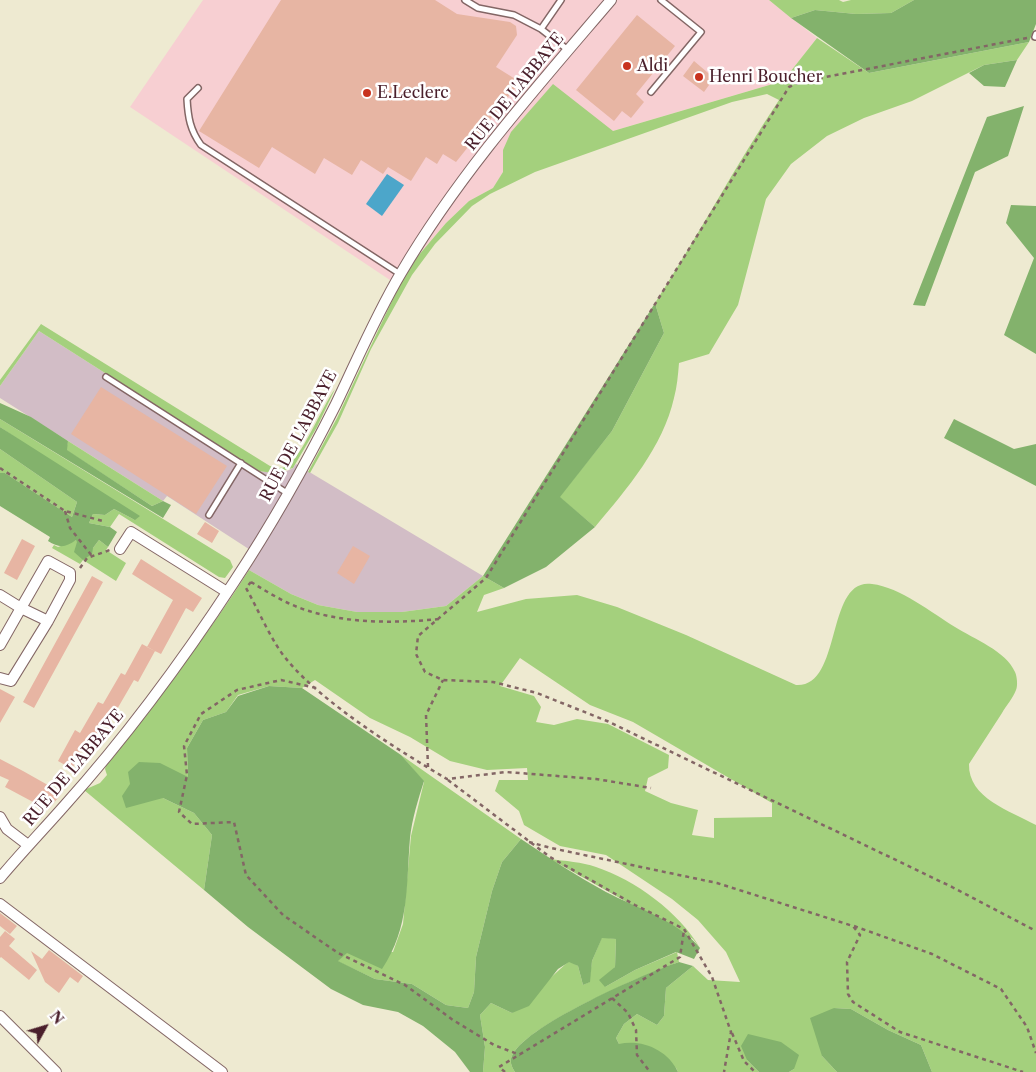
<!DOCTYPE html>
<style>
body{margin:0}
#map{position:relative;width:1036px;height:1072px;overflow:hidden;background:#eeead1;font-family:"Libre Caslon Text",serif}
canvas{display:block}
.north{position:absolute;left:20px;top:1002px;width:50px;height:50px;-webkit-text-stroke:4px #fff;paint-order:stroke;rotate:51deg;font-size:14px;font-weight:700;line-height:20px;text-align:center;color:#4a1f2b}
.north::after{content:'';display:block;margin:auto;width:18px;height:22px;background:#4a1f2b;clip-path:polygon(50% 0,100% 100%,50% 72%,0 100%)}
</style>
<div id="map">
<canvas width="1036" height="1072"></canvas>
<div class="north">N</div>
</div>
<script>
const ctx = document.querySelector('canvas').getContext('2d');
ctx.lineJoin = 'round';
function fill(path, color) {
  ctx.fillStyle = color;
  ctx.fill(path, 'evenodd');
}
function stroke(path, color, width, dash) {
  ctx.strokeStyle = color;
  ctx.lineWidth = width;
  ctx.lineCap = dash ? 'butt' : 'round';
  ctx.setLineDash(dash || []);
  ctx.stroke(path);
}
function label(font, color, halo, rows, align = 'center') {
  ctx.font = font + ' "Libre Caslon Text",serif';
  ctx.lineWidth = 5;
  ctx.setLineDash([]);
  ctx.textBaseline = 'middle';
  ctx.strokeStyle = halo;
  ctx.fillStyle = color;
  for (const [text, x, y, turn = 0] of rows) {
    ctx.save();
    ctx.translate(x, y);
    ctx.rotate((+turn || 0) * Math.PI / 180);
    ctx.textAlign = isNaN(turn) ? turn : align;
    if (halo) ctx.strokeText(text, 0, 0);
    ctx.fillText(text, 0, 0);
    ctx.restore();
  }
}
const built = new Path2D(`
 M203,0H769L817,38L783,81L613,131L503,150V172L493,188L469,201L446,223L418,256L399,286L130,107Z`);
const industrial = new Path2D(`
 M39,331L259,471L273,473L285,472L293,468L296,464L483,576L446,606L402,612H357L318,605L291,594L249,570L258,555L167,496L163,501L0,398V386Z`);
const green = new Path2D(`
 M769,0H839L843,2L851,0H914L891,13L856,14L815,10L791,18Z
 M817,38L869,73L1029,42L1017,60L984,65L912,101L864,118L827,136L791,164L766,199L738,305L709,354L679,363C678,375 677,387 674,398C663,447 627,489 595,527L559,497L612,431L664,333L655,303C698,236 735,166 779,100L767,94L732,102L535,172L490,194L472,206L435,244L412,275L371,349L338,423L310,473L308,472L337,418L399,286L418,256L446,223L469,201L493,188L503,172V150L511,132L553,84L613,131L783,81Z
 M41,324L270,466C275,467 280,469 285,467C301,460 322,406 335,389L317,427L293,468L273,473L259,471L39,331L0,386V380Z
 M0,419L230,560L233,567L225,578L219,577L119,514L110,527L89,523L93,514L105,515L114,509L135,520L0,427Z
 M68,441L163,501L152,506L66,450Z
 M0,449L77,502L72,517L5,473H0Z
 M76,540L93,548L99,540L108,547L106,550L126,563L116,581L83,560L80,564L52,548L54,545L58,547Z
 M249,570L291,594L318,605L357,612H402L446,606L483,576L504,588L484,595L477,612L526,599L577,595L617,607L686,635L796,685C843,688 825,577 872,584C900,587 932,613 955,627C974,639 1006,651 1015,672C1017,676 1018,686 1016,690C1013,698 1006,706 1002,713C991,730 980,747 969,764C968,798 1010,811 1036,825V1072H932L921,1045L888,1030L851,1009L834,1008L822,1056L837,1072H789L794,1069L747,1060L759,1072H678L676,1068L619,1044L616,1038L624,1024L637,1014L657,1025L664,1016L666,988L693,966L708,980L740,982L726,952L698,920L672,899L606,855L560,846L524,825L519,811L495,791L499,780H528L527,768L487,770L450,761L410,737L370,718L315,680L302,688L269,686L238,695L226,712L203,720L187,748L188,778L163,798L194,813L212,835L204,890L84,790L100,783L107,775L105,769L107,762C157,700 206,638 249,570ZM520,658L590,705L633,722L772,803V817L714,818V838L692,835L698,810L671,803L645,791L648,778L668,768L669,755L608,724L577,719L554,725L536,722L541,707L534,696L500,686Z
 M401,755L521,839L502,862L492,891L476,957L474,992L468,1008L446,1005L412,984L375,979L337,961L346,953L393,952L403,924L411,836L424,782Z
 M550,859C565,861 582,862 596,867C635,880 679,912 700,948L693,939Z
 M602,937L616,939L615,967L605,987L635,970L677,952L679,962C645,974 529,1024 513,1054C509,1060 511,1066 515,1072H483L485,1047L480,1015L491,1003L512,1013L569,961L578,966L583,985L589,982L592,961Z`);
const forest = new Path2D(`
 M914,0H1036V24L1029,42L869,73L791,18L815,10L856,14L891,13Z
 M1017,60L1005,87L984,86L969,73L984,65Z
 M1024,106L1008,156L975,172L925,306L913,305L987,117Z
 M1011,205L1036,206V354L1004,335L1034,258L1006,223Z
 M655,303L664,333L612,431L560,497L595,527L546,567L504,588L483,576Z
 M0,403L31,417L68,441L67,450L152,506L163,501L171,505L163,518L0,419Z
 M954,419L1014,449L1036,444V486L944,438Z
 M0,427L140,516L135,520L114,509L105,515L93,514L89,523L110,527L117,532L108,547L99,540L93,548L92,554L83,560L74,552L77,542L76,540C65,548 59,548 48,541L50,537L0,506V473H5L72,517L77,502L0,449Z
 M269,686L302,688L401,755L424,781C418,800 412,819 410,838C406,886 410,927 382,969L347,953L338,961L375,979L412,984L446,1005L468,1008L474,992L476,957L492,891L502,862L521,839C549,858 577,876 606,892C635,907 680,922 700,948L694,959L676,952L635,970L605,987L599,980L615,967L616,939L602,938L592,961L590,982L583,985L578,966L569,962L558,969L529,1006L512,1013L491,1003L480,1015L485,1047L483,1072H470L455,1052L423,1026L398,1012L363,1005L331,989L248,927L204,890L212,835L194,813L163,798L126,808L122,796L130,784L128,772L139,762L160,763L188,777L187,748L203,720L226,712L238,696Z
 M679,962L693,966L666,988L664,1016L657,1025L637,1014L624,1024L616,1038L619,1044C642,1039 668,1050 678,1072H515C511,1066 509,1060 513,1054C529,1024 645,973 679,962Z
 M834,1008L851,1009L888,1030L921,1045L932,1072H837L822,1056L810,1018Z
 M748,1034L781,1042L799,1055L794,1069L789,1072H759L747,1060L741,1046Z`);
const water = new Path2D(`
 M387,174L404,185L382,216L366,204Z`);
const building = new Path2D(`
 M281,0H435L457,14L510,22L516,26L517,35L496,67L520,82L456,162L443,154L437,164L426,157L411,181L388,167L383,174L361,160L352,175L324,158L315,174L272,147L259,168L199,131Z
 M637,15L675,46L636,94L644,102L631,118L622,111L614,121L576,90Z
 M694,61L714,78L704,92L683,76Z
 M101,387L227,466L196,514L71,434Z
 M205,522L219,531L212,543L197,534Z
 M22,539L35,546L17,580L4,573Z
 M353,546L370,556L354,584L337,573Z
 M141,559L202,598L193,612L186,608L161,654L147,647L173,600L132,574Z
 M92,576L103,582L34,708L23,702Z
 M142,644L155,651L138,682L134,680L116,711L111,709L94,740L89,737L72,769L58,761L75,730L80,733L98,702L103,704L121,673L125,675Z
 M0,689L15,697L0,723Z
 M0,759L23,771L62,793L48,810L5,787L9,780L0,776Z
 M0,913L17,926L10,934L0,926Z
 M5,931L15,939L9,946L37,970L29,980L1,957L0,958V937Z
 M49,950L83,976L78,983L70,977L59,993L45,982L31,951L42,959Z`);
const path = new Path2D(`
 M1027,38L800,82L789,87L486,578L418,636L416,654L425,672L443,680L493,682L537,693L607,721L952,887L1036,931
 M0,468L65,511L103,521
 M65,511L70,528L92,556
 M80,568L87,558L110,550
 M251,582L246,588C258,609 272,643 288,661C324,704 398,750 447,779L506,772L596,779L651,788
 M251,582C269,593 288,605 309,611C351,624 397,623 440,619
 M316,688L281,680L237,690L201,714L184,746L187,775L179,812L192,824L234,822L246,875L283,915L338,953L405,985L453,1020L494,1045L520,1055
 M428,767L426,715L443,680
 M448,780L550,857L635,905L684,929L712,977L731,1032L724,1072
 M529,842L551,848L717,883L853,926L860,935L847,962L848,994L853,1002L900,1032L1023,1072
 M854,926L932,954L1001,989L1027,1027L1036,1053
 M612,998L628,1013L636,1030L637,1055L650,1072
 M732,1033L744,1061L755,1072
 M505,1072L499,1067L680,957L684,930`);
const service = new Path2D(`
 M465,0L478,8L514,15L541,29
 M561,0L541,29L568,50
 M1035,37L1036,34
 M198,88L187,99C188,117 190,130 201,145L400,274
 M651,92L701,32L661,0
 M106,377L287,493
 M209,515L241,463`);
const minor = new Path2D(`
 M120,549L131,532L227,592
 M0,595L21,608L48,561L70,573V580L48,621
 M0,645L21,608L48,621L11,681L0,678
 M0,817L7,829L28,845
 M0,878C21,853 43,830 65,805C127,736 183,660 234,582C271,526 306,464 336,404C357,360 376,315 401,273C459,174 536,88 611,0
 M0,904L222,1072
 M0,1016L56,1072`);
const markers = [
 [627,66,5,"#c8321e"],
 [699,77,5,"#c8321e"],
 [367,93,5,"#c8321e"]
];
const poiNames = [
 ["Aldi",637,66],
 ["Henri Boucher",709,77],
 ["E.Leclerc",377,93]
];
const streetNames = [
 ["RUE DE L'ABBAYE",515,92,-51],
 ["RUE DE L'ABBAYE",299,436,-62],
 ["RUE DE L'ABBAYE",74,768,-50]
];
fill(built, '#f7cfd2');
fill(industrial, '#d2bdc6');
fill(green, '#a4d07d');
fill(forest, '#83b26c');
fill(water, '#4ca6ca');
fill(building, '#e7b5a3');
stroke(service, '#836665', 8);
stroke(minor, '#836665', 12);
stroke(path, '#836665', 2.5, [4, 4]);
stroke(service, '#fff', 5);
stroke(minor, '#fff', 10);
for (const [x, y, r, color] of markers) {
  const dot = new Path2D();
  dot.arc(x, y, r, 0, 2 * Math.PI);
  ctx.fillStyle = color;
  ctx.fill(dot);
  stroke(dot, '#fff', 2);
}
label('16px', '#4a1f2b', '#fff', poiNames, 'left');
label('16px', '#4a1f2b', '#fff', streetNames);
</script>
